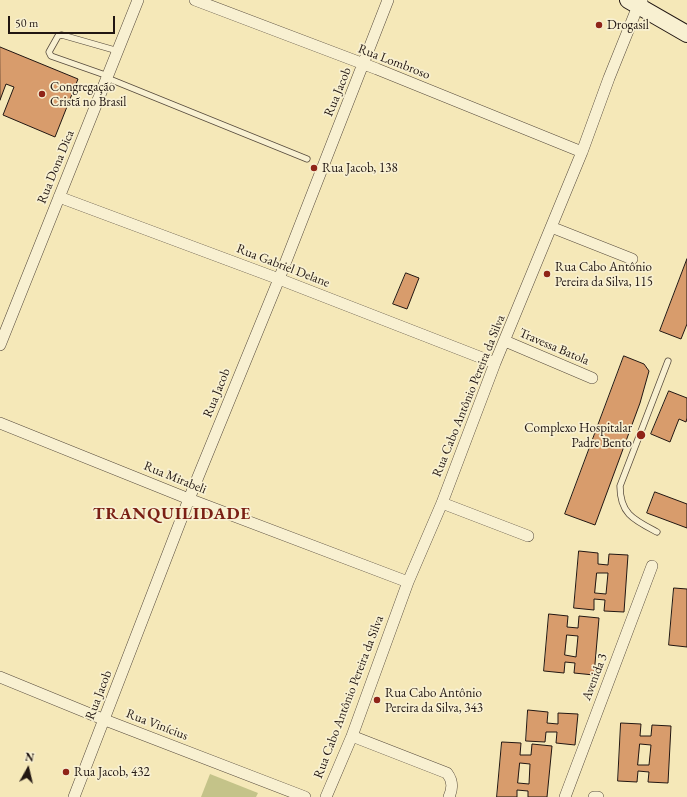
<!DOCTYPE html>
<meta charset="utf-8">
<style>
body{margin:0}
#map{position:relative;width:687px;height:797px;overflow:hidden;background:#f5e8b8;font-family:"EB Garamond",serif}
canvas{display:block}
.north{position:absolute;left:8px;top:749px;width:40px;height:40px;-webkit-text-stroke:3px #f8f0d1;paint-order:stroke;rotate:8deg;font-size:11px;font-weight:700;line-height:16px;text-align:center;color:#211612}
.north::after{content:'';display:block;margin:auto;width:14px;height:18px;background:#211612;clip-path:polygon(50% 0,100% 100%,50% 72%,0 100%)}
.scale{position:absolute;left:8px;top:16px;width:107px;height:18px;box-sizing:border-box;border:2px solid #211612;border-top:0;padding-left:5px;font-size:12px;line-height:14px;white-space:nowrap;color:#211612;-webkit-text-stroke:3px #f8f0d1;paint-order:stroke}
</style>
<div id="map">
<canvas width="687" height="797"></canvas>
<div class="north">N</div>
<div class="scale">50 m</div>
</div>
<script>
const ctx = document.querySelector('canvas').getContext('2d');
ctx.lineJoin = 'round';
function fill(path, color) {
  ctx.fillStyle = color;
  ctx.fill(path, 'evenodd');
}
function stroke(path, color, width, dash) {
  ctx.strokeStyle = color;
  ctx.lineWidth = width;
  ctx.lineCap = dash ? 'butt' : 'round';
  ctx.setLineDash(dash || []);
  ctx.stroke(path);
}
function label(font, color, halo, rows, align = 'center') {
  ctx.font = font + ' "EB Garamond",serif';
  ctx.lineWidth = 3.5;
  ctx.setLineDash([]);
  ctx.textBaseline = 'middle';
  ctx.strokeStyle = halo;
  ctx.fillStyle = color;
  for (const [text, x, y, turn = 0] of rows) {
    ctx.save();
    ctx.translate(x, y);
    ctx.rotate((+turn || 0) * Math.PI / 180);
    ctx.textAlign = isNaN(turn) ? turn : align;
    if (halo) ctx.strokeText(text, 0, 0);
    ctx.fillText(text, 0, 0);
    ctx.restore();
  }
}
const green = new Path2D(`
 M210,774L258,793L256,797H201Z`);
const building = new Path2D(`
 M0,47L78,79L55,137L3,115L14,87L6,84L0,100Z
 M687,259V324L681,339L660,331Z
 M406,273L419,278L407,309L393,304Z
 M624,356L644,364L649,371L640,403L595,525L565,514Z
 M669,391L687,398V418L686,422L679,419L670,442L651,434Z
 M655,492L687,504V528L647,513Z
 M579,551L598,553V564L608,565L609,554L628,555L624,612L604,611L605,600L594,599V610L574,608ZM597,573H608L606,594L595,593Z
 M674,588L687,589V647L669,645Z
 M549,614L568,616L567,627L578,628L579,616L599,618L594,675L574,673L575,663L565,662L564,673L544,671ZM567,635L578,636L576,657L565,655Z
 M528,710L548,712L547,723L558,724V713L578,714L575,745L556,743L557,732H546L545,742L526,741Z
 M621,723L641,724L640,736H651L652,725L671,726L668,783L648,782L649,772L638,771L637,782L618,781ZM640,744L651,745L649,765H638Z
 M502,742L521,743L520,755H531L532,744L552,746L547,797H528V791L517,790V797H497ZM520,763L530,764L529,784L518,783Z`);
const lane = new Path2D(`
 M108,76L51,56L49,52L58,36L62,35L118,51
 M107,78L307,159
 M657,532C634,520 620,514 620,486L668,361`);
const street = new Path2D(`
 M195,0L377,69L582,152
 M59,197L279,279L495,363
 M551,227L632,259
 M505,341L592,378
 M0,345L138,0
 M0,423L189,499L408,582
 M442,503L528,536
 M0,677L105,720L305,797
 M352,736L447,773C453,781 453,788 449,797
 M74,797L189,499L279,279L388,0
 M326,797L352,736L408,582L442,503L495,363L582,152L609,78L638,6L642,1
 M565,797L652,566
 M594,797H598`);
const secondary = new Path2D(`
 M628,0L687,34`);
const markers = [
 [599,25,4,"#8f2418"],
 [42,94,4,"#8f2418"],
 [314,168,4,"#8f2418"],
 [547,274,4,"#8f2418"],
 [641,435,5,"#8f2418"],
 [377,700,4,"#8f2418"],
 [66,772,4,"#8f2418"]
];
const poiNames = [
 ["Drogasil",607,25],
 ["Congregação",50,87],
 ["Cristã no Brasil",50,102],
 ["Rua Jacob, 138",322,168],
 ["Rua Cabo Antônio",555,267],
 ["Pereira da Silva, 115",555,282],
 ["Complexo Hospitalar",632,428,"right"],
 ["Padre Bento",632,443,"right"],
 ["Rua Cabo Antônio",385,693],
 ["Pereira da Silva, 343",385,708],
 ["Rua Jacob, 432",74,772]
];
const streetNames = [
 ["Rua Lombroso",394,62,21],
 ["Rua Jacob",338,92,-68],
 ["Rua Dona Dica",56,167,-68],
 ["Rua Gabriel Delane",283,266,21],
 ["Travessa Batola",554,347,23],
 ["Rua Jacob",217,393,-68],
 ["Rua Cabo Antônio Pereira da Silva",469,396,-68],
 ["Rua Mirabeli",175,478,22],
 ["Avenida 3",595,677,-69],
 ["Rua Jacob",99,695,-69],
 ["Rua Cabo Antônio Pereira da Silva",349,697,-69],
 ["Rua Vinícius",157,725,21]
];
const districtNames = [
 ["TRANQUILIDADE",172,514]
];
fill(green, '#c4c389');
fill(building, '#d89c6c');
stroke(building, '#211612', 1);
stroke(lane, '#564a3c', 7);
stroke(street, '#564a3c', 12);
stroke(secondary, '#211612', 18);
stroke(lane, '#f8f0d1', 5.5);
stroke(street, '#f8f0d1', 11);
stroke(secondary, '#f8f0d1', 16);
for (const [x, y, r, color] of markers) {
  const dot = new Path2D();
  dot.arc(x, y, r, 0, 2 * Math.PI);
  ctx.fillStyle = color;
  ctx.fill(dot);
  stroke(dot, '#f8f0d1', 1.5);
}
label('13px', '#211612', '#f8f0d1', poiNames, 'left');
label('13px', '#211612', '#f8f0d1', streetNames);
ctx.letterSpacing = '1px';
label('bold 17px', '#7a1f14', '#f8f0d1', districtNames);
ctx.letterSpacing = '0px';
</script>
